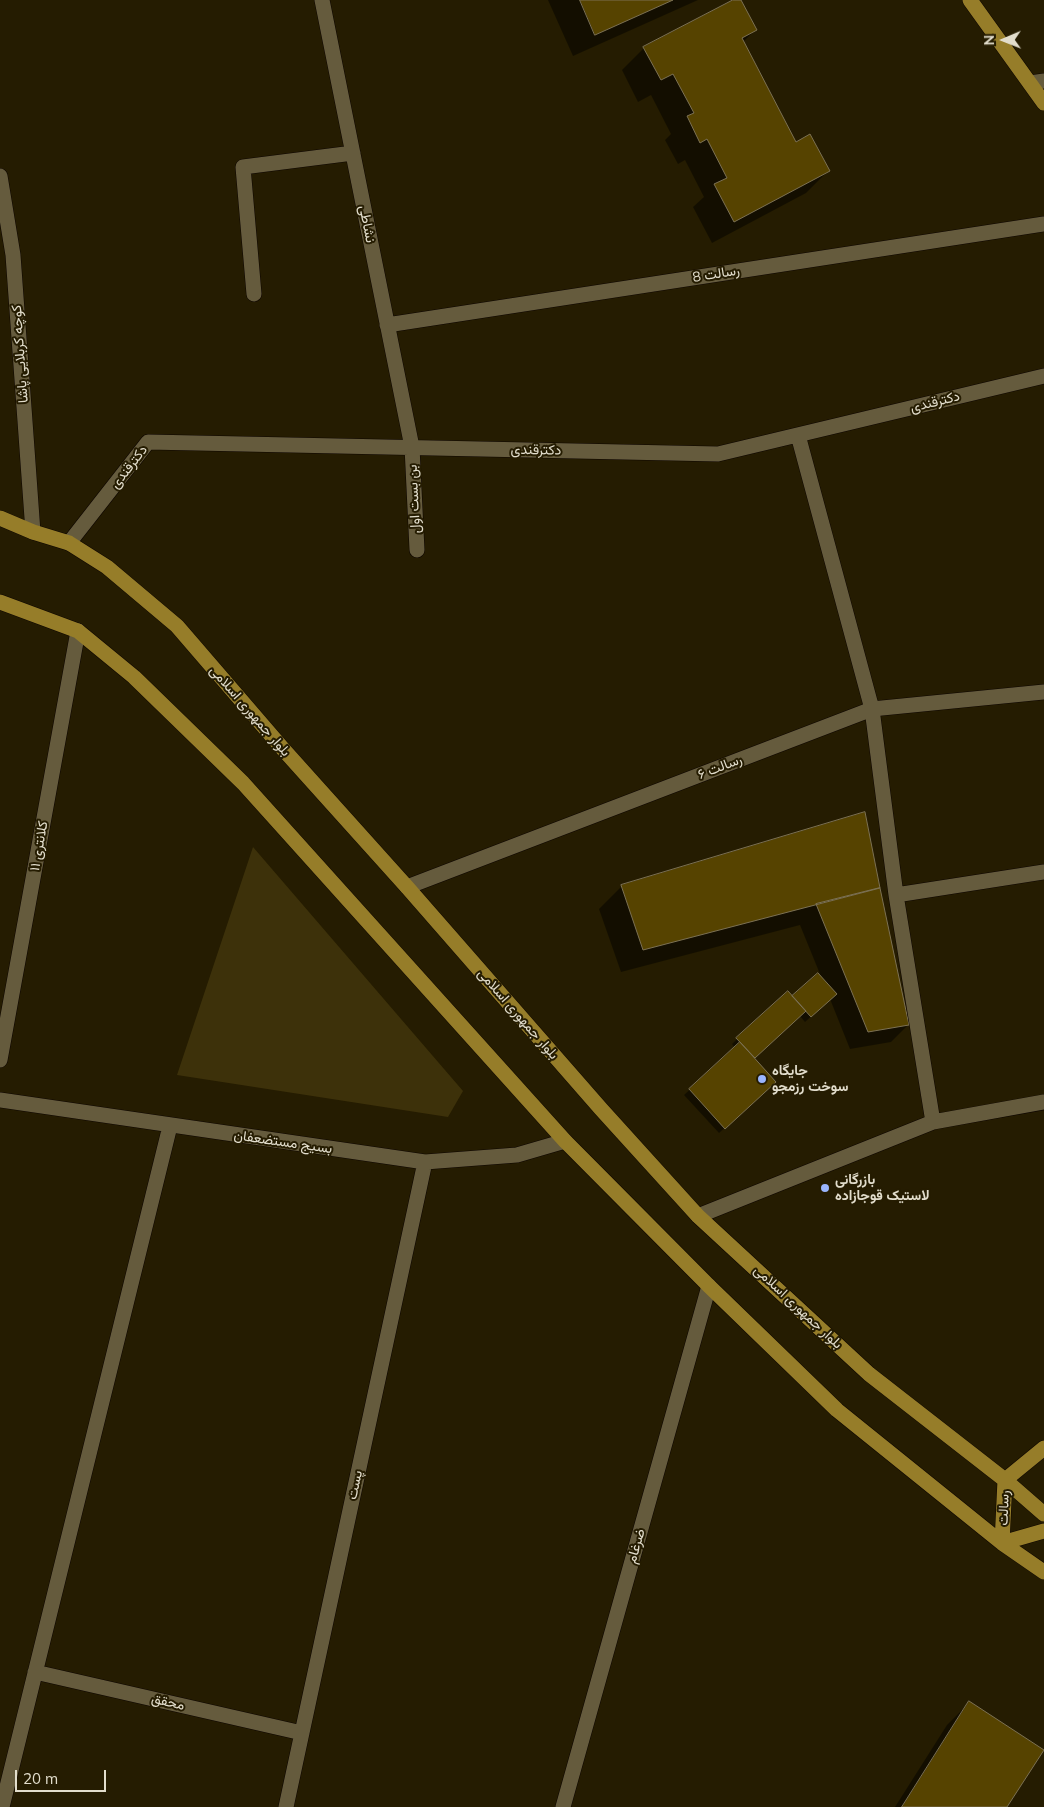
<!DOCTYPE html>
<meta charset="utf-8">
<style>
body{margin:0}
#map{position:relative;width:1044px;height:1807px;overflow:hidden;background:#251c01;font-family:Mulish,sans-serif}
canvas{display:block}
.north{position:absolute;left:979px;top:15px;width:50px;height:50px;-webkit-text-stroke:4px #251c01;paint-order:stroke;rotate:269deg;font-size:14px;font-weight:700;line-height:20px;text-align:center;color:#e2ddcc}
.north::after{content:'';display:block;margin:auto;width:18px;height:22px;background:#e2ddcc;clip-path:polygon(50% 0,100% 100%,50% 72%,0 100%)}
.scale{position:absolute;left:15px;top:1770px;width:91px;height:22px;box-sizing:border-box;border:2px solid #e2ddcc;border-top:0;padding-left:6px;font-size:15px;line-height:18px;white-space:nowrap;color:#e2ddcc;-webkit-text-stroke:4px #251c01;paint-order:stroke}
</style>
<div id="map">
<canvas width="1044" height="1807"></canvas>
<div class="north">N</div>
<div class="scale">20 m</div>
</div>
<script>
const ctx = document.querySelector('canvas').getContext('2d');
ctx.lineJoin = 'round';
function fill(path, color) {
  ctx.fillStyle = color;
  ctx.fill(path, 'evenodd');
}
function stroke(path, color, width, dash) {
  ctx.strokeStyle = color;
  ctx.lineWidth = width;
  ctx.lineCap = dash ? 'butt' : 'round';
  ctx.setLineDash(dash || []);
  ctx.stroke(path);
}
function label(font, color, halo, rows, align = 'center') {
  ctx.font = font + ' Mulish,Vazirmatn,sans-serif';
  ctx.lineWidth = 4;
  ctx.setLineDash([]);
  ctx.textBaseline = 'middle';
  ctx.strokeStyle = halo;
  ctx.fillStyle = color;
  for (const [text, x, y, turn = 0] of rows) {
    ctx.save();
    ctx.translate(x, y);
    ctx.rotate((+turn || 0) * Math.PI / 180);
    ctx.textAlign = isNaN(turn) ? turn : align;
    if (halo) ctx.strokeText(text, 0, 0);
    ctx.fillText(text, 0, 0);
    ctx.restore();
  }
}
const green = new Path2D(`
 M253,847L463,1091L448,1117L177,1075Z`);
const shadow = new Path2D(`
 M548,0H698L573,56Z
 M736,0H739L755,30L743,42L796,143L828,171L806,193L712,243L693,207L704,197L685,160L678,164L665,140L671,134L651,95L638,102L622,70L644,48Z
 M864,813L908,1025L891,1042L850,1049L830,999L805,1022L800,1016L754,1058L769,1087L719,1133L684,1095L735,1048L732,1044L737,1039L822,979L800,925L621,972L599,909L622,886Z
 M969,1703L1006,1807H895L947,1725Z`);
const building = new Path2D(`
 M580,0H673L595,35Z
 M733,0H741L757,30L742,38L796,142L810,134L830,171L734,222L714,184L727,178L707,139L700,143L687,116L694,113L673,74L661,80L643,47Z
 M865,812L880,888L643,950L621,885Z
 M880,888L909,1025L868,1032L816,904Z
 M818,973L837,994L811,1017L792,996Z
 M788,991L806,1011L755,1058L736,1038Z
 M740,1042L776,1082L725,1129L689,1089Z
 M969,1701L1044,1750L1007,1807H902Z`);
const minor = new Path2D(`
 M322,0L412,447L417,550
 M1030,83L1044,81
 M0,176L13,255L33,532
 M254,294L243,167L353,153
 M387,325L1044,224
 M798,435L872,709L896,895L933,1122L1044,1102
 M69,543L148,442L718,454L1044,376
 M407,887L872,709L1044,692
 M896,895L1044,872
 M0,1060L78,631
 M0,1100L425,1162L517,1155L565,1141
 M698,1216L933,1122
 M35,1672L302,1733
 M2,1807L170,1126
 M286,1807L425,1162
 M563,1807L709,1286`);
const major = new Path2D(`
 M970,0L1044,103
 M0,518L33,532L69,543L107,567L177,626L283,749L407,887L601,1109L698,1216L869,1374L1005,1480L1044,1514
 M0,602L78,631L134,677L243,783L565,1141L709,1286L837,1410L1002,1543L1044,1572
 M1044,1448L1005,1480L1002,1543L1044,1531`);
const markers = [
 [762,1079,5,"#9ab5fd"],
 [825,1188,5,"#9ab5fd"]
];
const streetNames = [
 ["نشاطی",367,224,79],
 ["رسالت 8",716,274,-9],
 ["کوچه کربلایی پاشا",20,354,-94],
 ["دکترقندی",935,402,-14],
 ["دکترقندی",536,450,1],
 ["دکترقندی",129,467,-52],
 ["بن بست اول",414,499,-93],
 ["بلوار جمهوری اسلامی",250,711,49],
 ["رسالت ۶",720,767,-21],
 ["کلانتری ۱۱",39,846,-80],
 ["بلوار جمهوری اسلامی",518,1014,49],
 ["بسیج مستضعفان",283,1142,8],
 ["بلوار جمهوری اسلامی",798,1307,43],
 ["پست",355,1485,-78],
 ["رسالت",1004,1508,-88],
 ["ضرغام",636,1546,-74],
 ["محقق",168,1702,13]
];
const poiNames = [
 ["جایگاه",772,1071],
 ["سوخت رزمجو",772,1087],
 ["بازرگانی",835,1180],
 ["لاستیک قوجازاده",835,1196]
];
fill(green, '#3d310a');
fill(shadow, '#0007');
fill(building, '#564300');
stroke(building, '#7c7153', 1);
stroke(minor, '#0e0600', 16);
stroke(major, '#0e0600', 16);
stroke(minor, '#655b3d', 15);
stroke(major, '#967d29', 15);
for (const [x, y, r, color] of markers) {
  const dot = new Path2D();
  dot.arc(x, y, r, 0, 2 * Math.PI);
  ctx.fillStyle = color;
  ctx.fill(dot);
  stroke(dot, '#251c01', 2);
}
label('14px', '#e2ddcc', '#251c01', streetNames);
label('bold 14px', '#e2ddcc', '#251c01', poiNames, 'left');
</script>
